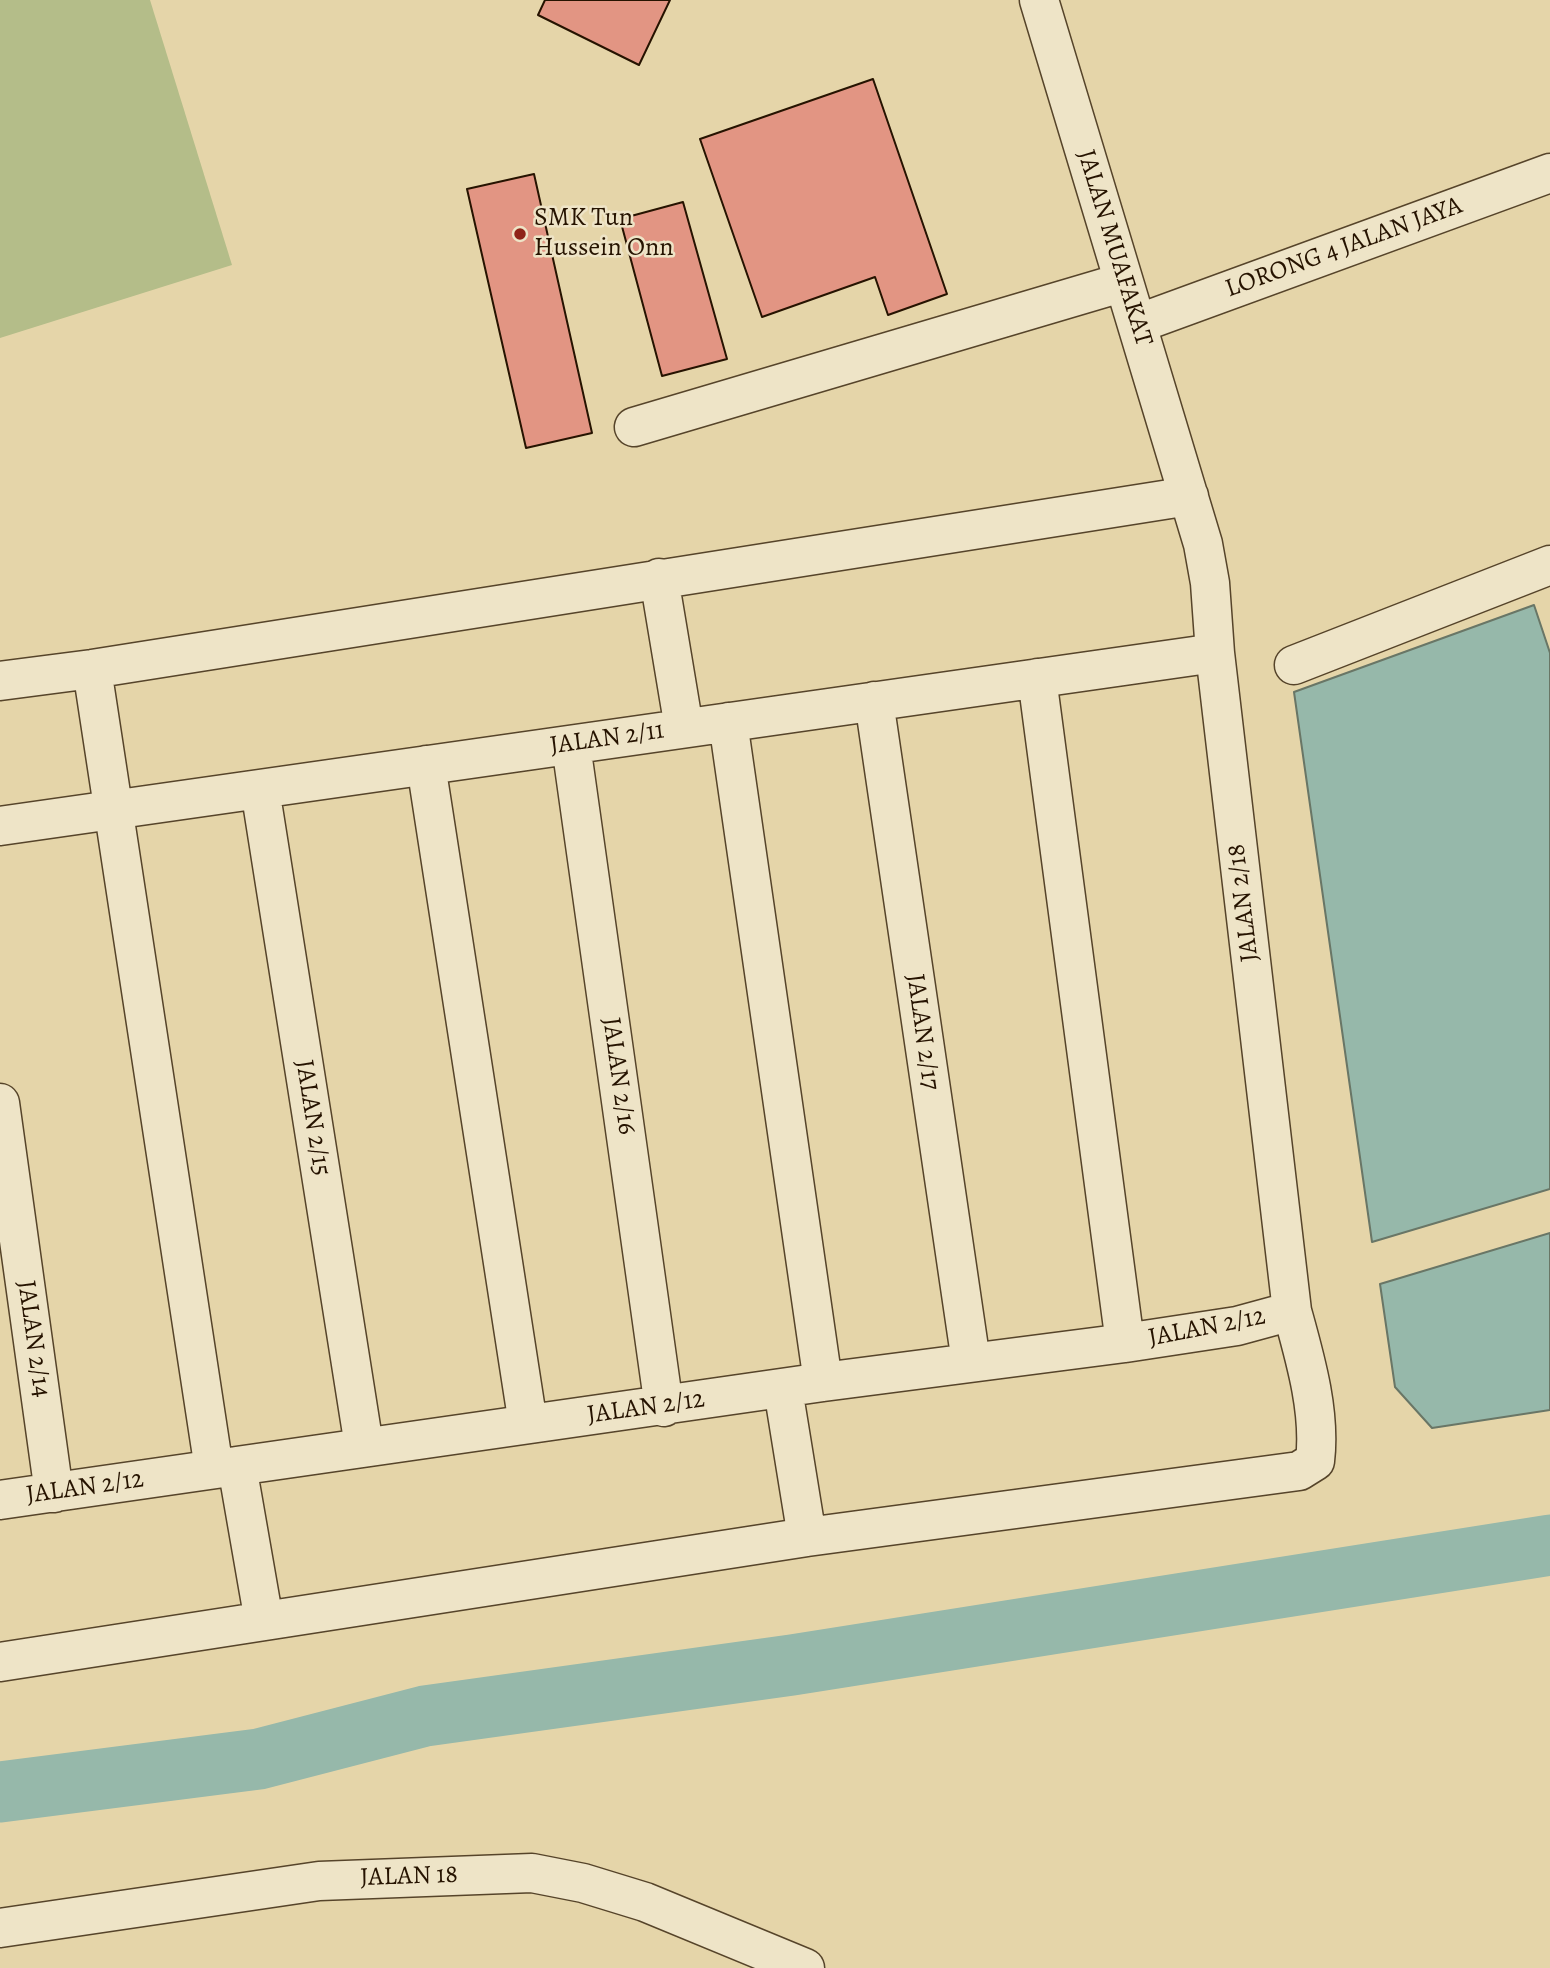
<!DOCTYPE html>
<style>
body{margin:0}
canvas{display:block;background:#e5d5a9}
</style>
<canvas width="1550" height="1968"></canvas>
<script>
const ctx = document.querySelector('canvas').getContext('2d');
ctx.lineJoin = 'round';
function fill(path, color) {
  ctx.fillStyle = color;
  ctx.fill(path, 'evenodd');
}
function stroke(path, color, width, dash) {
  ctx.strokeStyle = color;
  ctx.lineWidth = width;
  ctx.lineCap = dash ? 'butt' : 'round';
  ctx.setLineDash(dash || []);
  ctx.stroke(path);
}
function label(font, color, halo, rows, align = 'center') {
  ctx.font = font + ' Alegreya,serif';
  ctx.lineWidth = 5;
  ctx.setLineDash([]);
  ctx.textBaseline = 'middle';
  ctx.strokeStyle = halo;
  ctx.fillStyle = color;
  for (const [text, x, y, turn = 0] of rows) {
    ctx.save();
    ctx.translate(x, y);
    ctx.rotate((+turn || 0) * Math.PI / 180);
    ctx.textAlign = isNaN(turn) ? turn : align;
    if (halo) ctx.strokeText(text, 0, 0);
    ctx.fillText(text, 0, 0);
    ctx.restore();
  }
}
const green = new Path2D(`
 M0,0H150L232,265L0,338Z`);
const water = new Path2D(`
 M1534,605L1550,653V1189L1372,1242L1294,692Z
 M1550,1233V1410L1432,1428L1395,1387L1380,1284Z`);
const river = new Path2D(`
 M0,1792L259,1759L425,1716L792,1665L1550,1545`);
const building = new Path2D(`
 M545,0H670L639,65L538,15Z
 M873,79L947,294L888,315L875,277L762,317L700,139Z
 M534,174L592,433L526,448L467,189Z
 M683,202L727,359L662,376L620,219Z`);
const minor = new Path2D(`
 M1137,324L1550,173
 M634,427L1124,282
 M659,578L684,728
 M1294,665L1550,565
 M92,669L214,1469
 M1037,678L1125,1343
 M0,681L92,669L1189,496
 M874,701L971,1362
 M728,722L823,1382
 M571,745L664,1407
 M426,765L528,1424
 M260,789L364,1446
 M0,826L1215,653
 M0,1103L54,1493
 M783,1389L807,1537L1299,1471L1315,1461C1321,1412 1305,1358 1292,1311L1215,653L1210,583L1203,544L1039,0
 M237,1466L264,1621
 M0,1500L823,1382L1125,1343L1237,1326L1292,1311
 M0,1662L807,1537
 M0,1928L319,1881L532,1873L583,1883L645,1902L805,1968`);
const markers = [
 [520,234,7,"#8f2418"]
];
const poiNames = [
 ["SMK Tun",534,219],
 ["Hussein Onn",534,249]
];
const streetNames = [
 ["JALAN MUAFAKAT",1114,248,73],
 ["LORONG 4 JALAN JAYA",1344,248,-20],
 ["JALAN 2/11",607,739,-8],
 ["JALAN 2/18",1244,903,-97],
 ["JALAN 2/17",922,1032,82],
 ["JALAN 2/16",618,1076,82],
 ["JALAN 2/15",312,1118,81],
 ["JALAN 2/12",1207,1328,-11],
 ["JALAN 2/14",33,1339,82],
 ["JALAN 2/12",646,1408,-8],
 ["JALAN 2/12",85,1488,-8],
 ["JALAN 18",409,1877,-2]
];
fill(green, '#b4bd89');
fill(water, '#96b8aa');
stroke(water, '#697666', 2);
stroke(river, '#96b8aa', 61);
fill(building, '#e29583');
stroke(building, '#261300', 2);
stroke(minor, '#56442a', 41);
stroke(minor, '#eee4c7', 38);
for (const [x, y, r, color] of markers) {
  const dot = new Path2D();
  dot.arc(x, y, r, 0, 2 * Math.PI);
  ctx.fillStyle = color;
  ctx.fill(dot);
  stroke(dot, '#eee4c7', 2.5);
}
label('26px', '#261300', '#eee4c7', poiNames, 'left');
label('26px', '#261300', '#eee4c7', streetNames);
</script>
